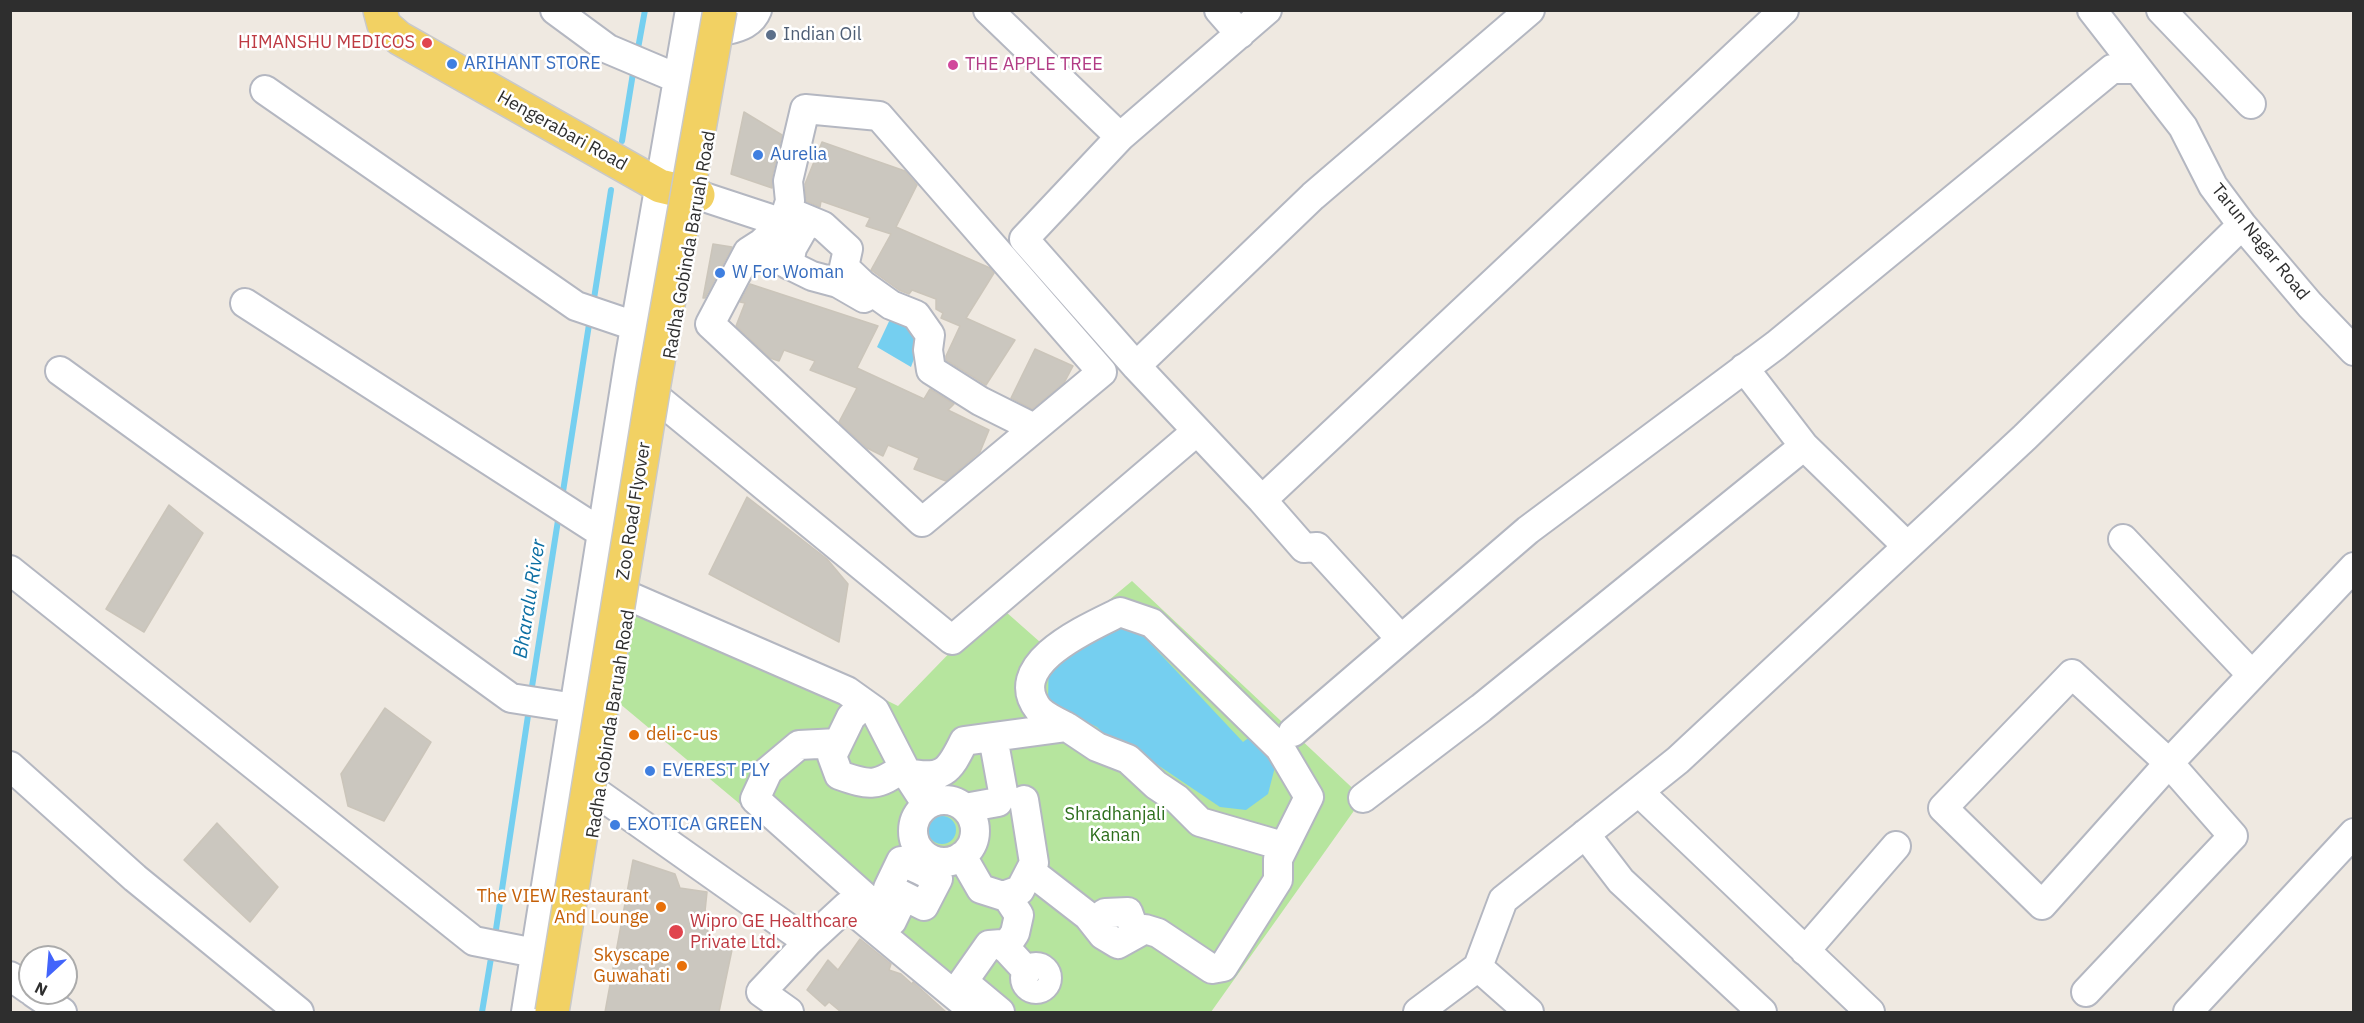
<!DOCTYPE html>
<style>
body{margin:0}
#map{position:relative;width:2364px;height:1023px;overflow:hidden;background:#efe9e1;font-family:"IBM Plex Sans",sans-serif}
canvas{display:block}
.frame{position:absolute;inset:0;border:12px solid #2e2e2e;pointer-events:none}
.north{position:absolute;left:18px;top:945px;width:60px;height:60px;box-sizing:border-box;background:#fff;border:2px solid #ababab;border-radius:50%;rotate:206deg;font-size:16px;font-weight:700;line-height:24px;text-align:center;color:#2e2e2e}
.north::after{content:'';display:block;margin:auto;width:21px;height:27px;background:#4264fb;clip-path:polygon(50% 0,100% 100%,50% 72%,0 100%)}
</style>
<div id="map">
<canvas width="2364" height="1023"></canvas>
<div class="frame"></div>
<div class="north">N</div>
</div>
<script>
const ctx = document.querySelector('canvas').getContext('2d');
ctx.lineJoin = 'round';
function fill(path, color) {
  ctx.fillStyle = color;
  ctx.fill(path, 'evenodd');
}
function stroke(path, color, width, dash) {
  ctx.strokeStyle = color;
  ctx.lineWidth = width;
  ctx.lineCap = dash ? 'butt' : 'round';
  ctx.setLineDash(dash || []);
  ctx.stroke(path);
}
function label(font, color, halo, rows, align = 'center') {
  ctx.font = font + ' "IBM Plex Sans",sans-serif';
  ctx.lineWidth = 5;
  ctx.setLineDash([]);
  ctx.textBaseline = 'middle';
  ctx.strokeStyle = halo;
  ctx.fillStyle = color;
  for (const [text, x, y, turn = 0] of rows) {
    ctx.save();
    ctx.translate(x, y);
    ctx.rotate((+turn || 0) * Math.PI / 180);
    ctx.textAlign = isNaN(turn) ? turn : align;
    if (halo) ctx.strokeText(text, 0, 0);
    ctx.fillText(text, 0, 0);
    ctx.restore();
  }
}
const green = new Path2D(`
 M618,580L827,671L898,706L997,604L1049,650L1132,581L1363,798L1211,1012H989L601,688Z`);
const water = new Path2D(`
 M892,315L913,327L918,348L911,367L877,347Z
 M1119,620L1160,629L1149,642L1243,742L1255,733L1276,763L1268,794L1246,810L1220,807L1143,755L1120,750L1097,727L1048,703L1049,651Z
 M928 830a14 14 0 1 1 28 0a14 14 0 1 1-28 0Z`);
const stream = new Path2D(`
 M637,54L645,10
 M622,141L634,67
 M593,305L611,190
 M562,498L590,318
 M531,693L559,514
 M495,936L529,709
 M482,1012L492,952`);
const building = new Path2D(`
 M744,112L782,135L772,177V188L731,174Z
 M822,142L905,171L917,185L896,227L990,268L994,273L966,318L1015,340L986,385L946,360V356L960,326L941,318L943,313L936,309V299L912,290L909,294L899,290L871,270L891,234L866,226L870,218L821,201L820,207L806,201L805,184Z
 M713,244L732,247L705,298H703Z
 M750,284L878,326L857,368L924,399L930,389L954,404L948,410L989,430L980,452L946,481L914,469L919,458L888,445L883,456L867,448L839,422L857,388L810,370L815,361L784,350L779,361L770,358L736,326L745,303L740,302Z
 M1035,349L1073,366L1064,383L1032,409L1011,398Z
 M747,497L827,559L848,584L839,642L709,574Z
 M169,505L203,533L144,632L106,609Z
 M385,708L431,742L384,821L348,806L341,774Z
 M217,823L278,887L250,922L184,860Z
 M633,860L675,874L680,888L707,892L704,921L712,942L733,945L719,1012H605Z
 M860,939L891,964L889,970L901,974L912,984L913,982L946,1012H841L829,1002L825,1006L807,990L828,960L838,970Z`);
const minor = new Path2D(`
 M555,10L608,49L679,79
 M988,10L1120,137L1267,10
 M1219,10L1240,34
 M2092,10L2183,127L2213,186L2242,225L2310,305L2354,351
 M2161,10L2251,104
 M727,30C740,27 752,23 757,10
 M265,90L576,306L635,326
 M805,109L879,116L1102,372L922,522L710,324L748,252L762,243L783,223L790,201L788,181Z
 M1120,137L1024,239L1136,366L1262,500L1304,548L1317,547L1401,639
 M698,195L783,223
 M787,211L823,226L848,249L844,267L863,285L891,305L916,315L930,335L928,350L931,370L980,401L1034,428
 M755,248L812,276L838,283L864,298
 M789,265L792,248L808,220
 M245,303L602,533
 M1136,366L1313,196L1530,10
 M60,371L511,698L575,708
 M662,402L952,640L1197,431
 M1804,446L1907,546
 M1262,500L1784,10
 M2123,539L2252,675
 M10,570L474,941L535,953
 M631,597L847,691L875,711L910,779L927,805
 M865,704L851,717L832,756L839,775C870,786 877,787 904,767
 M1067,727L1097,747L1128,759L1156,785L1177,799L1200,822L1283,846
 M1293,732L1528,530L1776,345L2112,69H2136
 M993,737L1067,727C1059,723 1046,717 1039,710C1002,664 1090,627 1120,612L1152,623L1280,748L1309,797L1278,859V880L1223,967L1212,969L1158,933L1145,929L1118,944L1103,935L1088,916L1030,871
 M838,743L799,745L768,771L755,799L892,921L904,896
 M10,766L135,878L299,1012
 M907,773C943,780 949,772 964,741L993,737L1003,792L998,802L965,808
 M1639,792L1870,1012
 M600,795L808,942
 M1363,798L1481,708L1804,446L1744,368
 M913 831a31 31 0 1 1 62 0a31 31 0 1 1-62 0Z
 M1585,834L1621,881L1762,1012
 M962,856L981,889L1003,896L1020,890L1034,863L1024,800
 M918,869L901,861L888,888L924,906L938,879L918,869L924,857
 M1093,922L1105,913L1128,912L1136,934
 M1005,948L1015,933L1019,915L1006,895
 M1805,951L1896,846
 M1025 978a11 11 0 1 1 22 0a11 11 0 1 1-22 0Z
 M1478,967L1529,1012
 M10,976L30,990
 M963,982L989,945L1002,944L1027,971
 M964,982L1000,1012
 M2086,992L2233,836L2169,763L2042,905L1943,808L2072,674L2169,763L2354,567
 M34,993L62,1012
 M526,1012L629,362L690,10
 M789,1012L761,992L808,942L847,906L975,1012
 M1418,1012L1478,967L1503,900L1678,760L2025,437L2242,225
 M2188,1012L2354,833`);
const major = new Path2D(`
 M380,10L384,25L399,38L660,186L698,195`);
const majorBridge = new Path2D(`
 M552,1012L654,384L720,10`);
const markers = [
 [771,35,6,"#5c6f8a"],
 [427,43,6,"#e0444e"],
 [452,64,6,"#3f7fe0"],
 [953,65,6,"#d1479c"],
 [758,155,6,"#3f7fe0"],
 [720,273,6,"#3f7fe0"],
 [634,735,6,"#e8710a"],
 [650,771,6,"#3f7fe0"],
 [615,825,6,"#3f7fe0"],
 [661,907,6,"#e8710a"],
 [676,932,8,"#e0444e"],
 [682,966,6,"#e8710a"]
];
const serviceNames = [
 ["Indian Oil",783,35]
];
const healthNames = [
 ["HIMANSHU MEDICOS",415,43],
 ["Wipro GE Healthcare",690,922,"left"],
 ["Private Ltd.",690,943,"left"]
];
const shopNames = [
 ["ARIHANT STORE",464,64],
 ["Aurelia",770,155],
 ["W For Woman",732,273],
 ["EVEREST PLY",662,771],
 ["EXOTICA GREEN",627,825]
];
const hotelNames = [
 ["THE APPLE TREE",965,65]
];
const streetNames = [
 ["Hengerabari Road",562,131,29],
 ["Tarun Nagar Road",2260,242,51],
 ["Radha Gobinda Baruah Road",690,245,-80],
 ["Zoo Road Flyover",634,511,-81],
 ["Radha Gobinda Baruah Road",611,724,-81]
];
const foodNames = [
 ["deli-c-us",646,735,"left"],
 ["The VIEW Restaurant",649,897],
 ["And Lounge",649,918],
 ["Skyscape",670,956],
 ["Guwahati",670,977]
];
const parkNames = [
 ["Shradhanjali",1115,815],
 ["Kanan",1115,836]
];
const waterNames = [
 ["Bharalu River",530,599,-81]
];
fill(green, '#b6e59e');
fill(water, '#75cff0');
stroke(stream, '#75cff0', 6);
fill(building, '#cbc7bf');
stroke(building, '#cbc5ba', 1.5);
stroke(minor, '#b4b7c1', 32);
stroke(major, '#c9c9c9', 36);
stroke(minor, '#fff', 28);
stroke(major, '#f2d163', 33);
stroke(majorBridge, '#c9c9c9', 36, []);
stroke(majorBridge, '#f2d163', 33);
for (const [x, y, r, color] of markers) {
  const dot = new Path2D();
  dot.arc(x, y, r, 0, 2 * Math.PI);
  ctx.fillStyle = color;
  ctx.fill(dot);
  stroke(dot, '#fff', 2);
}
label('18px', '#4e5e75', '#fff', serviceNames, 'left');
label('18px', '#be3a42', '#fff', healthNames, 'right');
label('18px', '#366cbe', '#fff', shopNames, 'left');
label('18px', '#b23c85', '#fff', hotelNames, 'left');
label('18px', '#2e2e2e', '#fff', streetNames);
label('18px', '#c56008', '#fff', foodNames, 'right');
label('18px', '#2c6e1b', '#fff', parkNames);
label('italic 20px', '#0d6fa3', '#fff', waterNames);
</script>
